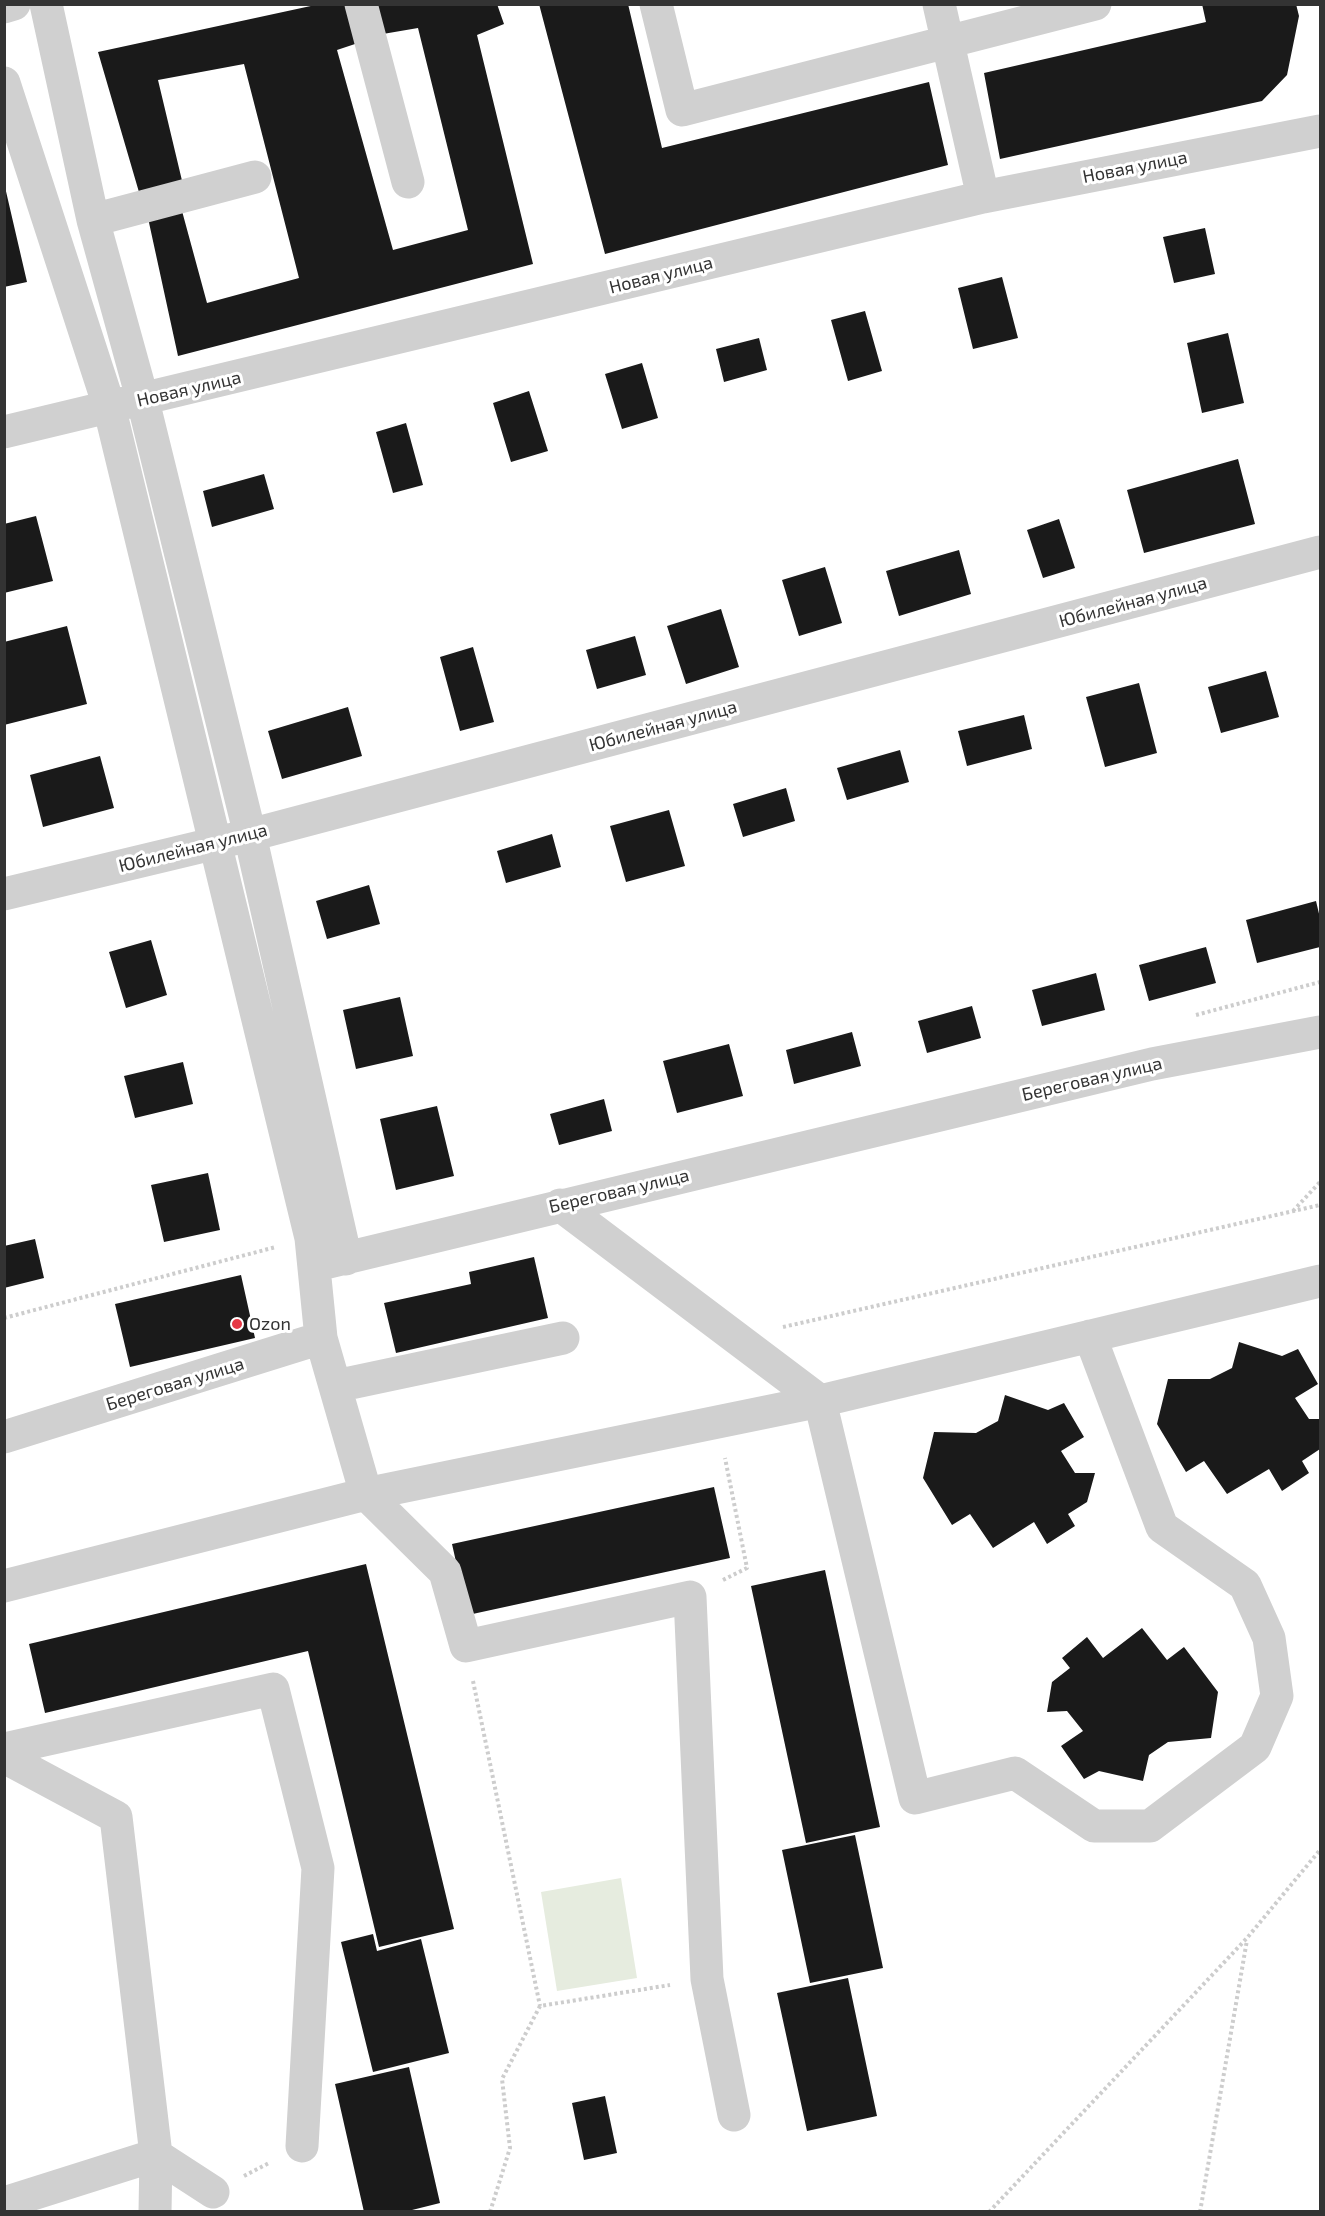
<!DOCTYPE html>
<meta charset="utf-8">
<style>
body{margin:0}
#map{position:relative;width:1325px;height:2216px;overflow:hidden;background:#fff;font-family:"Exo 2",sans-serif}
canvas{display:block}
.frame{position:absolute;inset:0;border:6px solid #333;pointer-events:none}
</style>
<div id="map">
<canvas width="1325" height="2216"></canvas>
<div class="frame"></div>
</div>
<script>
const ctx = document.querySelector('canvas').getContext('2d');
ctx.lineJoin = 'round';
function fill(path, color) {
  ctx.fillStyle = color;
  ctx.fill(path, 'evenodd');
}
function stroke(path, color, width, dash) {
  ctx.strokeStyle = color;
  ctx.lineWidth = width;
  ctx.lineCap = dash ? 'butt' : 'round';
  ctx.setLineDash(dash || []);
  ctx.stroke(path);
}
function label(font, color, halo, rows, align = 'center') {
  ctx.font = font + ' "Exo 2",sans-serif';
  ctx.lineWidth = 6;
  ctx.setLineDash([]);
  ctx.textBaseline = 'middle';
  ctx.strokeStyle = halo;
  ctx.fillStyle = color;
  for (const [text, x, y, turn = 0] of rows) {
    ctx.save();
    ctx.translate(x, y);
    ctx.rotate((+turn || 0) * Math.PI / 180);
    ctx.textAlign = isNaN(turn) ? turn : align;
    if (halo) ctx.strokeText(text, 0, 0);
    ctx.fillText(text, 0, 0);
    ctx.restore();
  }
}
const green = new Path2D(`
 M621,1878L637,1978L557,1991L541,1892Z`);
const building = new Path2D(`
 M320,4H354L367,40L337,50L393,250L468,230L418,28L377,35L368,4H497L504,24L477,35L533,264L178,356L148,218L182,211L207,303L299,278L244,64L158,80L184,189L141,199L98,52Z
 M539,4H628L662,148L929,82L948,165L605,254Z
 M1202,4H1296L1299,16L1287,75L1262,101L1000,159L984,73L1206,22Z
 M5,187L27,282L4,287V188Z
 M1205,228L1215,274L1174,283L1163,237Z
 M1002,277L1018,338L973,349L958,288Z
 M865,311L882,371L848,381L831,320Z
 M1228,333L1244,403L1202,413L1187,343Z
 M759,338L767,370L724,382L716,349Z
 M642,363L658,418L622,429L605,374Z
 M529,391L548,451L511,462L493,403Z
 M406,423L423,485L393,493L376,432Z
 M1238,459L1255,524L1144,553L1127,490Z
 M264,474L274,509L212,527L203,491Z
 M36,516L53,581L4,593V524Z
 M1059,519L1075,568L1043,578L1027,530Z
 M959,550L971,594L899,616L886,571Z
 M825,567L842,623L799,636L782,580Z
 M721,609L739,667L686,684L667,626Z
 M67,626L87,704L4,725V642Z
 M635,636L646,675L597,689L586,650Z
 M473,647L494,722L460,731L440,657Z
 M1266,671L1279,717L1221,733L1208,687Z
 M1139,683L1157,753L1105,767L1086,697Z
 M348,707L362,756L282,779L268,731Z
 M1024,715L1032,749L967,766L958,731Z
 M900,750L909,782L847,800L837,768Z
 M100,756L114,808L43,827L30,775Z
 M786,788L795,821L743,837L733,804Z
 M669,810L685,866L626,882L610,826Z
 M552,834L561,867L506,883L497,851Z
 M369,885L380,924L327,939L316,901Z
 M1316,901L1320,918V947L1257,963L1246,920Z
 M151,940L167,995L126,1008L109,952Z
 M1206,947L1216,983L1149,1001L1139,965Z
 M1096,973L1105,1010L1042,1026L1032,990Z
 M400,997L413,1056L356,1069L343,1010Z
 M972,1006L981,1038L927,1053L918,1021Z
 M852,1032L861,1066L794,1084L786,1050Z
 M729,1044L743,1096L677,1113L663,1061Z
 M183,1062L193,1104L135,1118L124,1076Z
 M604,1099L612,1131L559,1145L550,1114Z
 M437,1106L454,1176L396,1190L380,1119Z
 M208,1173L220,1230L164,1242L151,1185Z
 M35,1239L44,1278L4,1288V1246Z
 M534,1257L548,1318L396,1353L384,1303L471,1284L469,1272Z
 M241,1275L255,1338L130,1367L115,1304Z
 M1239,1342L1282,1356L1298,1349L1318,1384L1295,1398L1309,1419H1320V1449L1302,1461L1309,1473L1282,1491L1269,1469L1227,1494L1204,1461L1186,1472L1157,1424L1168,1379H1210L1232,1368Z
 M1005,1395L1048,1410L1064,1403L1084,1437L1061,1451L1075,1473H1095L1087,1502L1068,1514L1075,1526L1047,1544L1034,1522L993,1548L970,1514L952,1525L923,1478L934,1432L976,1433L998,1421Z
 M714,1487L730,1558L468,1615L452,1544Z
 M366,1564L454,1929L379,1947L308,1651L45,1713L29,1644Z
 M825,1570L880,1827L806,1843L751,1586Z
 M1142,1628L1167,1660L1184,1647L1218,1692L1211,1738L1168,1742L1149,1755L1143,1781L1099,1771L1084,1779L1061,1746L1083,1731L1067,1711L1047,1712L1052,1682L1070,1668L1062,1658L1087,1637L1103,1658Z
 M855,1835L883,1968L810,1983L782,1850Z
 M373,1934L377,1951L421,1939L449,2053L373,2072L341,1942Z
 M848,1978L877,2116L807,2131L777,1993Z
 M409,2067L440,2203L404,2212H364L335,2084Z
 M605,2096L617,2153L584,2160L572,2103Z`);
const path = new Path2D(`
 M1196,1015L1320,982
 M1293,1211L1320,1182
 M4,1318L276,1247
 M783,1327L1320,1205
 M723,1580L747,1568L725,1458
 M473,1681L540,2006
 M244,2176L269,2163
 M490,2212L510,2148L502,2079L540,2006L670,1985
 M989,2212L1247,1938L1320,1850
 M1200,2212L1247,1940`);
const minor = new Path2D(`
 M46,4L93,220L255,177
 M361,4L408,182
 M656,4L682,110L1095,4
 M939,4L983,197
 M4,7L14,4
 M4,83L109,406L311,1238L321,1338L4,1437
 M93,220L143,401L250,835L346,1259
 M4,432L983,197L1320,131
 M4,894L250,835L1320,552
 M560,1205L820,1401L915,1798L1015,1773L1094,1826H1150L1255,1747L1277,1696L1269,1638L1245,1585L1162,1527L1090,1336
 M325,1263L1152,1064L1320,1032
 M321,1338L366,1494L445,1572L466,1646L690,1597L707,1979L734,2115
 M336,1386L563,1338
 M4,1586L366,1494L820,1401L1320,1281
 M4,1749L273,1689L318,1868L302,2146
 M4,1757L116,1817L156,2155L155,2212
 M4,2203L156,2155L213,2192`);
const markers = [
 [237,1324,6,"#e63946"]
];
const streetNames = [
 ["Новая улица",1135,167,-11],
 ["Новая улица",661,275,-14],
 ["Новая улица",189,389,-13],
 ["Юбилейная улица",1133,602,-15],
 ["Юбилейная улица",663,726,-15],
 ["Юбилейная улица",193,848,-14],
 ["Береговая улица",1092,1079,-13],
 ["Береговая улица",619,1191,-13],
 ["Береговая улица",175,1384,-17]
];
const poiNames = [
 ["Ozon",249,1324]
];
fill(green, '#e6ecdf');
fill(building, '#1a1a1a');
stroke(path, '#cdcdcd', 4, [3, 3]);
stroke(minor, '#d0d0d0', 33);
for (const [x, y, r, color] of markers) {
  const dot = new Path2D();
  dot.arc(x, y, r, 0, 2 * Math.PI);
  ctx.fillStyle = color;
  ctx.fill(dot);
  stroke(dot, '#fff', 2);
}
label('18px', '#333', '#fff', streetNames);
label('18px', '#333', '#fff', poiNames, 'left');
</script>
